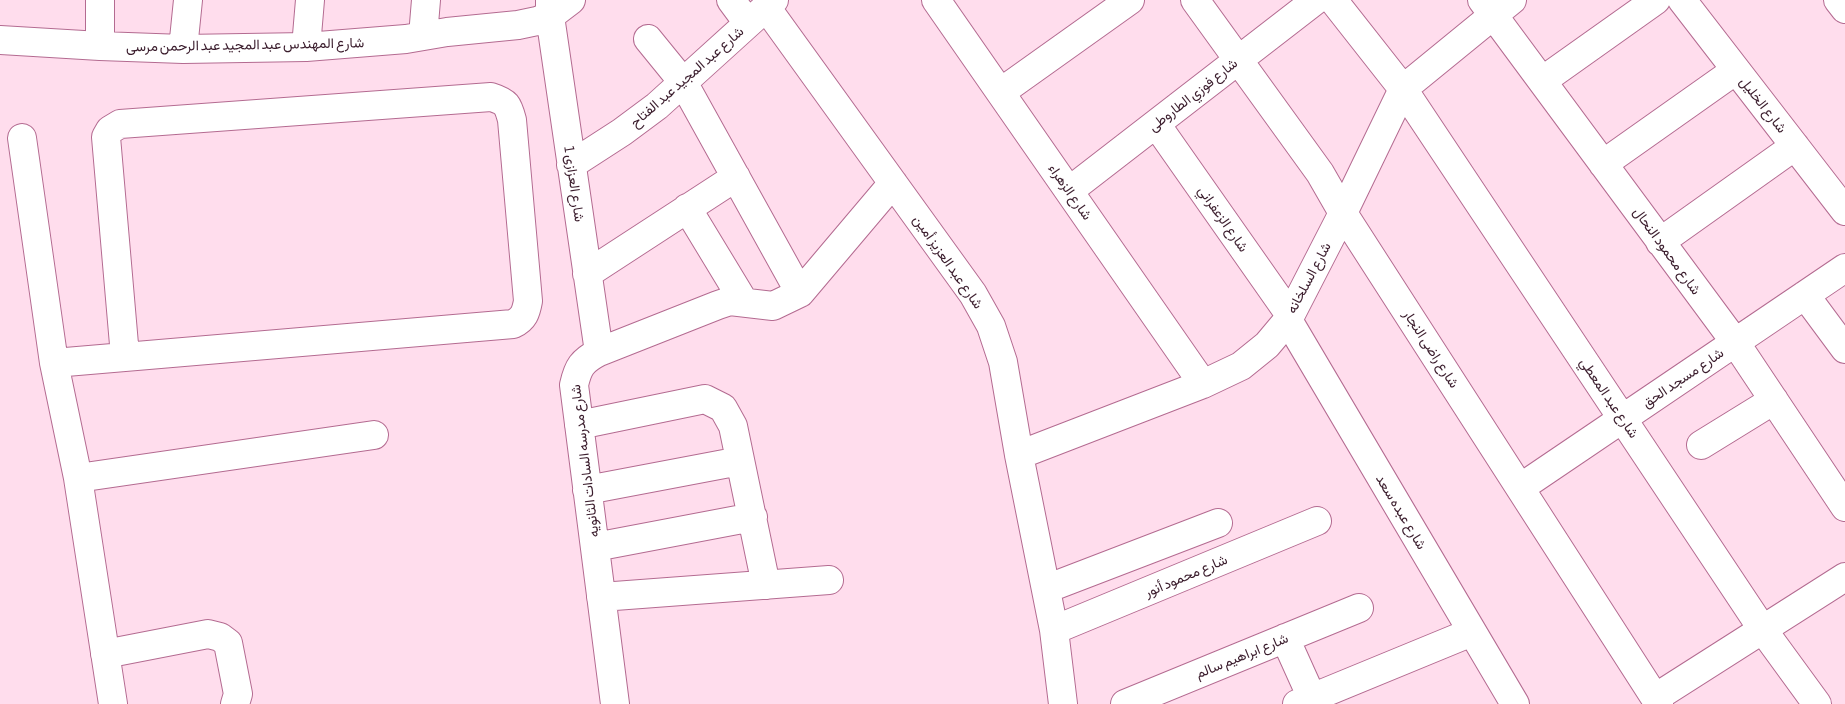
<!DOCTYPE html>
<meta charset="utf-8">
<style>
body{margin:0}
canvas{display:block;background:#ffdded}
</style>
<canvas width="1845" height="704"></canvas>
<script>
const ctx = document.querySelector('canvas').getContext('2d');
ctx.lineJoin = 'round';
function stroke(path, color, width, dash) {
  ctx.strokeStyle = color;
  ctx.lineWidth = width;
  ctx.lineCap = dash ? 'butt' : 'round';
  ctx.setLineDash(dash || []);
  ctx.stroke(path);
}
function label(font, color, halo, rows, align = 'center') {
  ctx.font = font + ' "Asap Condensed",Vazirmatn,sans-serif';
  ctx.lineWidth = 4;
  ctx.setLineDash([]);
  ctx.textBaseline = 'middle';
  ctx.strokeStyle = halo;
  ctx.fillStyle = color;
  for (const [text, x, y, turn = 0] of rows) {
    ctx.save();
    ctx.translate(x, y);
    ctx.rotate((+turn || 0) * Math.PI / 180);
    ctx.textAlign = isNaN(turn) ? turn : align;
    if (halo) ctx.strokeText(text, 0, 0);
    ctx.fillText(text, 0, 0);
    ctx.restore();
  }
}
const minor = new Path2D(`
 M100,0V46
 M550,0V16L599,352
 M731,0L748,23
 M936,0L1203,384
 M1195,0L1320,173L1343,213L1659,704
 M1333,0L1403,89L1763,630L1817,704
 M1482,0L1735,342L1845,507
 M1682,0L1845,211
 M1838,0L1845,9
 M766,7L973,294L991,326L1003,362L1019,455L1054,630L1063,704
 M423,36L426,0
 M648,39L683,82L800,293
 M0,40L100,46L183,49L306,47L406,39L447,32L518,25L537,21L550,16L571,0
 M306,47L310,0
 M183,49L188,0
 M1542,81L1656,0
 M1001,92L1130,0
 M1156,124L1290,315
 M22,138L54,363L78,478L113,704
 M1603,164L1736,70
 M571,165L622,132L657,106L774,0
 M1069,191L1316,0
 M687,208L744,302
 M1660,242L1795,146
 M587,274L736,177
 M1805,295L1845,349
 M1288,320L1515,704
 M54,363L513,324C524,319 526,312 528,301L512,120C508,105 507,102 491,97L120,124L110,130L106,137L125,356
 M579,425L705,399L723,408L733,426L766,585
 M1701,445L1774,400
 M1019,455L1203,384L1241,366L1267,345L1288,320L1343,213L1403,89L1512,0
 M78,478L374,435
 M1520,488L1845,268
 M587,490L740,461
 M595,547L753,517
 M1046,589L1218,523
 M601,597L829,580
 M1054,630L1317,521
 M1285,638L1312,698
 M105,654L208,634L220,637L228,643L238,694L235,704
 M1655,698L1845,577
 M615,704L574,385C578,367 582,361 599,352L718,305L730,301L773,306L800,293L893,183
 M1125,704L1359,608
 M1297,704L1472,632`);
const streetNames = [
 ["شارع المهندس عبد المجيد عبد الرحمن مرسى",245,45,-1],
 ["شارع عبد المجيد عبد الفتاح",687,77,-41],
 ["شارع فوزي الطاروطى",1193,95,-38],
 ["شارع الخليل",1763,105,52],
 ["شارع العزازى 1",574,184,82],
 ["شارع الزهراء",1070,192,55],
 ["شارع الزعفراني",1223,219,55],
 ["شارع محمود النحال",1667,251,54],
 ["شارع عبد العزيز أمين",948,262,55],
 ["شارع السلخانه",1309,278,-62],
 ["شارع راضى النجار",1431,349,57],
 ["شارع مسجد الحق",1683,378,-34],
 ["شارع عبد المعطي",1609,398,56],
 ["شارع مدرسه السادات الثانويه",585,461,-97],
 ["شارع عبده سعد",1401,512,59],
 ["شارع محمود أنور",1186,576,-23],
 ["شارع ابراهيم سالم",1242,656,-22]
];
stroke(minor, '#b46b91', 30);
stroke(minor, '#fff', 28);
label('14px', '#3a1c2c', '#fff', streetNames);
</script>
